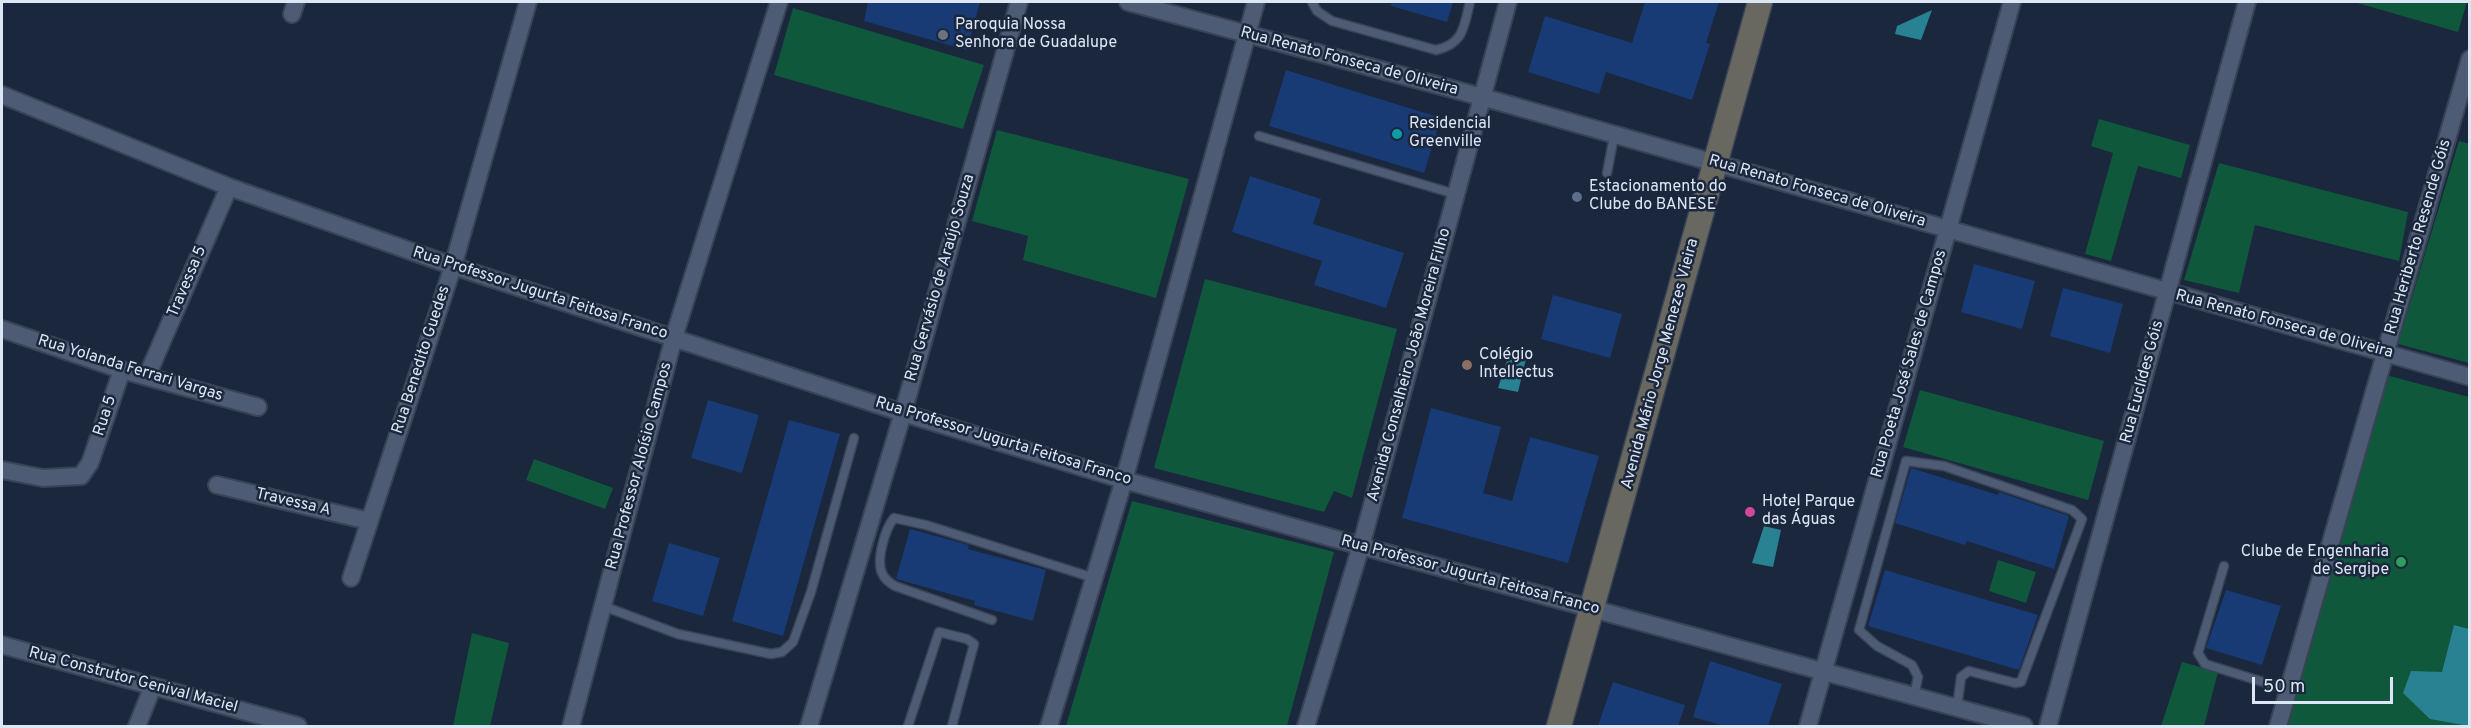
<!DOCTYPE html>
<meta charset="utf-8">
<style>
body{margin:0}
#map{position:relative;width:2471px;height:728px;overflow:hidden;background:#1a273c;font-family:Overpass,sans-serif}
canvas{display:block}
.frame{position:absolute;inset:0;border:3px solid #dde6f5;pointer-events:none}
.scale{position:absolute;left:2252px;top:677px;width:141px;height:27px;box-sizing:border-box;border:3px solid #dde6f5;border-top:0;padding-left:8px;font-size:18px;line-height:21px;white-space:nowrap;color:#dde6f5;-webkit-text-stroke:4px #1a273c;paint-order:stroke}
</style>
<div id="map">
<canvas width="2471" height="728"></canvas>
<div class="frame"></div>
<div class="scale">50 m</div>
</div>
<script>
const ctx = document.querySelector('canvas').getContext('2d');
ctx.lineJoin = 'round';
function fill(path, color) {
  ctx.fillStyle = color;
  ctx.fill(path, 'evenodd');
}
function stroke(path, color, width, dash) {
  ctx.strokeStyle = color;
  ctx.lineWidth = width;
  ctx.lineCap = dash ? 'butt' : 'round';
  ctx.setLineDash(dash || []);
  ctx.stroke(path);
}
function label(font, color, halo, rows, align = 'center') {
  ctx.font = font + ' Overpass,sans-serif';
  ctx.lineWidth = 5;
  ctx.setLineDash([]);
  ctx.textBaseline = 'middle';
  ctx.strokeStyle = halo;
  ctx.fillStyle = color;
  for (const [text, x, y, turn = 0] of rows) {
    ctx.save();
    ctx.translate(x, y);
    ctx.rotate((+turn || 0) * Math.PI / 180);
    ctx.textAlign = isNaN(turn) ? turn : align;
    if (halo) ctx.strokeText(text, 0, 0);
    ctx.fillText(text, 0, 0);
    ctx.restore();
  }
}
const green = new Path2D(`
 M2354,2H2467L2458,32Z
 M793,8L984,65L963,129L774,75Z
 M2099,119L2190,145L2181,178L2138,166L2111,261L2085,254L2113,153L2091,146Z
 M997,130L1189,179L1156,298L1023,260L1028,236L972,221Z
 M2459,141L2470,144L2469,363L2398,344Z
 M2219,163L2408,212L2399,261L2255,225L2239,293L2184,280Z
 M1205,279L1397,329L1352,498L1334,491L1324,512L1154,468Z
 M2382,374L2469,397V726H2288Z
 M1920,390L2104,441L2088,500L1903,447Z
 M534,459L613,488L605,509L526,480Z
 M1132,501L1334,552L1287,726H1066Z
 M1998,560L2036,572L2026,603L1989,591Z
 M472,633L509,643L490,726H453Z
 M2182,662L2218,672L2204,726H2161Z`);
const water = new Path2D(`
 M1932,10L1921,40L1895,34L1897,26Z
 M1510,351L1527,355L1518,392L1498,388Z
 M1764,526L1781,530L1773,567L1752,563Z
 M2454,625L2469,629V726L2430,719L2403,693L2411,671L2442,672Z`);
const building = new Path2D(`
 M868,2H980L967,50L864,21Z
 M1392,2H1453L1447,22L1391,6Z
 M1645,2H1719L1706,43L1710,44L1692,100L1606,72L1599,94L1528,72L1545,16L1632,43Z
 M1286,70L1441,118L1424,173L1269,126Z
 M1250,176L1321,199L1313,224L1404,253L1386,308L1314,285L1322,261L1232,232Z
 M1974,264L2035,281L2022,329L1961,312Z
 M2063,288L2123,304L2110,353L2050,336Z
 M1553,295L1622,314L1610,358L1541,339Z
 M708,400L759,415L742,473L691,458Z
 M1431,408L1501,427L1483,493L1512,501L1530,437L1599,456L1568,563L1402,518Z
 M789,420L840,434L783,636L732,621Z
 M1911,468L1998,495L1999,492L2069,516L2054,569L1967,541L1965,545L1895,523Z
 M910,529L969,545L968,549L1046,570L1033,621L974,605L975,601L896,579Z
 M669,543L720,558L703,616L652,601Z
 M1885,570L2038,615L2019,670L1868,626Z
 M2226,590L2281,606L2262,665L2206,648Z
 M1710,661L1782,684L1768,726H1724L1693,717Z
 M1613,682L1685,705L1678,726H1598Z`);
const lane = new Path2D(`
 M1312,2L1317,11L1332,21L1436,50C1464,44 1464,26 1470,2
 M1259,136L1455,194
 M1607,173L1614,136
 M2224,566L2198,653L2205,664L2289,690
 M603,606L678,634L771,654L782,652L793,642L811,592L854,438
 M992,620L895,586C890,583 885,580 882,573C876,560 885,529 894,518L926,525L1094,578
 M1914,696L1918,677L1912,665L1877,646L1859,630L1906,461L1944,466L2072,510L2082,519L2021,682L2015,683L1969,671L1961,677L1957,708
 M908,726L939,632L967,639L974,644L952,726`);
const street = new Path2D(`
 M1128,2L1482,97L2470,377
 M292,14L296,2
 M2,95L229,187L453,266L903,413L1124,480L1361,546L2024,726
 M2,329L122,370L258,407
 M147,376L229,187
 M2,470L43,478L81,476L90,463L122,370
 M217,485L369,521
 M351,578L453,266L528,2
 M2,645L298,726
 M137,726L153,686
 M571,726L674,337L779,2
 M809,726L903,413L1019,2
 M1049,726L1124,480L1256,2
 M1306,726L1361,546L1508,2
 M1808,726L2012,2
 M2048,726L2247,2
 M2278,726L2470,59`);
const secondary = new Path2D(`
 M1559,726L1760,2`);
const markers = [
 [943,35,6,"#6b7280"],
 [1397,134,6,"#0f9aa8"],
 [1577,197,6,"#5c6f8a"],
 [1467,365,6,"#8d6e63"],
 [1750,512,6,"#d1479c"],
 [2401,562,6,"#2e9e5b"]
];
const poiNames = [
 ["Paroquia Nossa",955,26],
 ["Senhora de Guadalupe",955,44],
 ["Residencial",1409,125],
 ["Greenville",1409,143],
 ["Estacionamento do",1589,188],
 ["Clube do BANESE",1589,206],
 ["Colégio",1479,356],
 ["Intellectus",1479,374],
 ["Hotel Parque",1762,503],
 ["das Águas",1762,521],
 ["Clube de Engenharia",2389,553,"right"],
 ["de Sergipe",2389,571,"right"]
];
const streetNames = [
 ["Rua Renato Fonseca de Oliveira",1349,62,15],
 ["Rua Renato Fonseca de Oliveira",1817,192,16],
 ["Rua Heriberto Resende Góis",2419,237,-74],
 ["Rua Gervásio de Araújo Souza",941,278,-74],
 ["Travessa 5",188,282,-67],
 ["Rua Professor Jugurta Feitosa Franco",540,294,18],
 ["Rua Renato Fonseca de Oliveira",2284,325,15],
 ["Rua Benedito Guedes",422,360,-72],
 ["Avenida Mário Jorge Menezes Vieira",1661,364,-75],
 ["Rua Poeta José Sales de Campos",1910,364,-74],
 ["Avenida Conselheiro João Moreira Filho",1410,365,-75],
 ["Rua Yolanda Ferrari Vargas",130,369,17],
 ["Rua Euclídes Góis",2143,382,-75],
 ["Rua 5",106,416,-72],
 ["Rua Professor Jugurta Feitosa Franco",1003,442,17],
 ["Rua Professor Aloísio Campos",640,466,-75],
 ["Travessa A",293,503,13],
 ["Rua Professor Jugurta Feitosa Franco",1470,576,15],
 ["Rua Construtor Genival Maciel",133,681,15]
];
fill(green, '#0f583c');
fill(water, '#288292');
fill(building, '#183b75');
stroke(lane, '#394355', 11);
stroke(street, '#394355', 20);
stroke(secondary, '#394355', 27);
stroke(lane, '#4d5c74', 8);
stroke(street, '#4d5c74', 16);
stroke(secondary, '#686861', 24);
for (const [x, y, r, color] of markers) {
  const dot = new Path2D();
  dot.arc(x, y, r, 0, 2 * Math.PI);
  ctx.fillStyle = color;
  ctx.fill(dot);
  stroke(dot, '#1a273c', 2);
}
label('16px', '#dde6f5', '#1a273c', poiNames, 'left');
label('16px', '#dde6f5', '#1a273c', streetNames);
</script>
